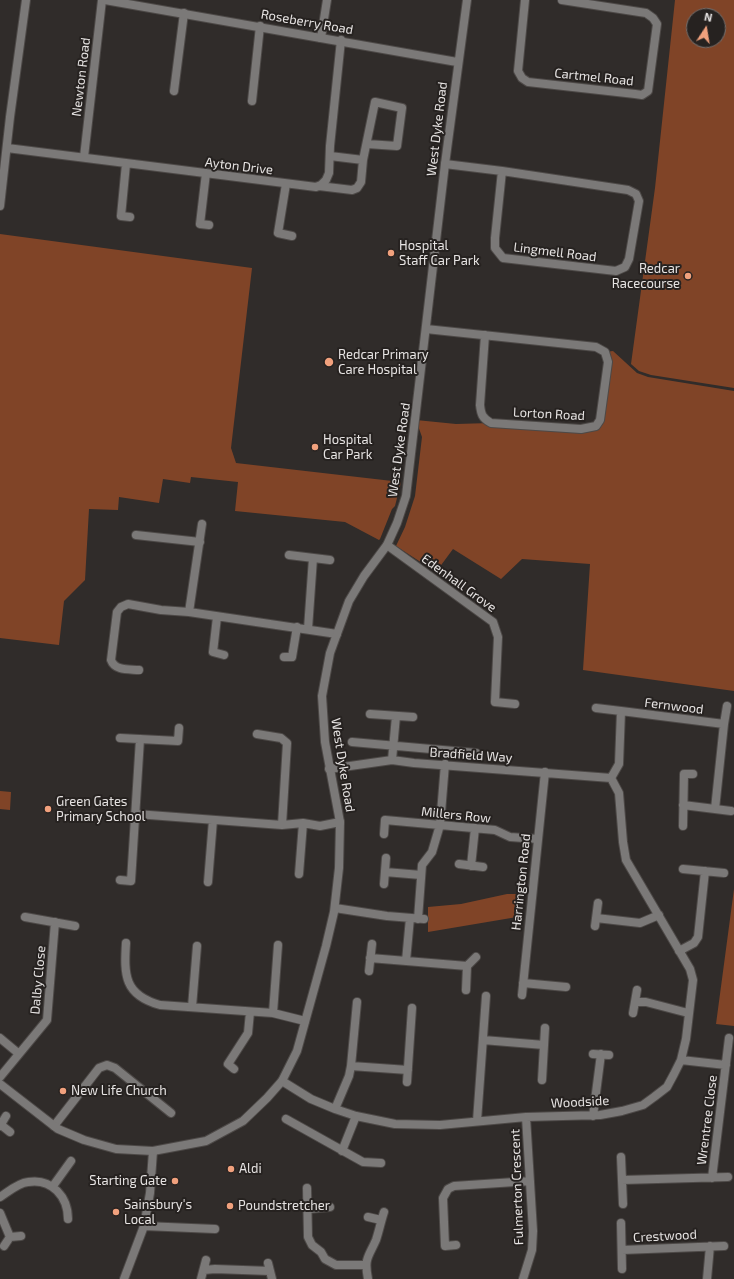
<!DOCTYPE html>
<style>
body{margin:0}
#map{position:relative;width:734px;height:1279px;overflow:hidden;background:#302c2a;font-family:"Exo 2",sans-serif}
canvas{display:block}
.north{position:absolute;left:686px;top:8px;width:40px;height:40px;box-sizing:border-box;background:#262220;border:1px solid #736f6e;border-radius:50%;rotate:12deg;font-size:11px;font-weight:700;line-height:16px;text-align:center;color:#e6e3e2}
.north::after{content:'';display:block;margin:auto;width:14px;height:18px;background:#f1a17d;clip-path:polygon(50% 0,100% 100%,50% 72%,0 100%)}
</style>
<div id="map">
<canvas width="734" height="1279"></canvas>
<div class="north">N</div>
</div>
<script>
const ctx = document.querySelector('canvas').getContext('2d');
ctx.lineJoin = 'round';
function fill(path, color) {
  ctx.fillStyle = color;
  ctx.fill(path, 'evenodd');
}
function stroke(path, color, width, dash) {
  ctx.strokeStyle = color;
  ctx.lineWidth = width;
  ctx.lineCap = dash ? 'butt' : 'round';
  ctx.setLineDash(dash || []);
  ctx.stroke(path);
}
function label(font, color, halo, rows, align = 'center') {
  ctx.font = font + ' "Exo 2",sans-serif';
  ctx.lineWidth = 4;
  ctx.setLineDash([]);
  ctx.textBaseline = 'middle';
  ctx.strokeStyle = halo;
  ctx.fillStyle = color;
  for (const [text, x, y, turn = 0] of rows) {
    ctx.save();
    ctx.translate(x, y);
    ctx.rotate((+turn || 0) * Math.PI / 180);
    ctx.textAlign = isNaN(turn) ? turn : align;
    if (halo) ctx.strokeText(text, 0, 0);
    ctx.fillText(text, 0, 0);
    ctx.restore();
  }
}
const green = new Path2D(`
 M675,0H734V388L651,375L639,371L631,364L655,188ZM694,16H718V40H694Z
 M0,234L252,268L231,448L236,463L401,482L395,506L392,509L380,539L379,540L345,522L235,511L238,482L191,477L190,483L163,479L159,503L119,497L118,510L89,509L85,580L64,601L59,645L0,638Z
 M613,351L637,373L648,377L734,391V691L583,670L590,564L522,559L501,579L453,549L436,572L396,546L405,527L415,496L422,437L416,420L456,424L491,423L581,429L600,420L605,352Z
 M0,791L11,792L10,810L0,809Z
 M734,889V1026L716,1024Z
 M507,894H521L517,917L428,932V907L461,904Z`);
const minor = new Path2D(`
 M525,0L518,71L522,78L528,82L635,94L642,95L648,91L657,24L653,18L646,13L562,0
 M321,38L327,0
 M174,91L184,13
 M252,101L260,26
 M7,148L316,187L321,185L326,180L329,173L330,146L341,40
 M330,156L363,160
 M84,157L102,0
 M126,164L121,216L130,217
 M445,164L502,171L495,238V248L503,258L616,271L625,267L629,259L639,201L636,194L628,190L502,171
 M206,173L200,224L209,225
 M286,184L278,233L292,236
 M319,186L352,190L357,188L361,182L363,160L375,102L402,108L397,146L367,144
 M0,206L10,117L26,0
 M426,329L596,347L605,352L608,362L600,420L596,426L581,429L491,423C482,418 481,414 480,405L485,335
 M136,535L200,542
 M387,545L493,622L498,637L495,702L515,704
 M289,555L330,560
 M189,612L202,524
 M217,617L213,652L224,655
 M308,629L313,558
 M284,657H292L297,627
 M139,670C129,669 115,671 111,660L117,612L121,607L128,604L161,610L189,612L337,634
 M596,708L621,711
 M370,714L413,717
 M724,724L727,706
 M257,734L281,738L287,743L282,825
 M120,738L178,741L179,728
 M352,742L476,753
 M392,760L396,716
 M329,769L392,760L414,763L611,778
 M611,778L619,764L621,711L724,724L715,809
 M683,805L731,811
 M136,814L282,825L303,823L320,826L340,822
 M683,826L684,774H693
 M384,834L385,820L495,830L510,837L538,839
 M459,864L483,867
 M471,866L475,828
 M683,869L724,873
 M385,872L421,875
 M299,874L303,823
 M120,880L131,881L140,739
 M208,882L213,820
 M384,884L386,858
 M335,908L387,916L424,919
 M25,917L75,926
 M596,918L640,923L659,915
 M418,919L422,865L432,852L440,825L445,764
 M595,926L598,903
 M126,943C124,975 124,995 160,1005L273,1013L305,1021
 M679,951L694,943L698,937L705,871
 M370,958L467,966
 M406,961L410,918
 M369,971L372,944
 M523,983L566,987
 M466,990L467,966L476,957
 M522,995L545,772
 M635,1002H646L688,1013
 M192,1007L197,946
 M273,1013L278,945
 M633,1013L637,990
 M0,1038L18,1053
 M483,1040L544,1045
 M593,1054L609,1055
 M681,1060L726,1065
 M351,1066L408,1070
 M234,1069L228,1064L248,1033L250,1012
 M0,1077L47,1020L55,922
 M542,1080L545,1028
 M282,1081L311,1099L335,1109L356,1116L395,1124L440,1125L526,1117L600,1115L622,1111L643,1105L654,1097L667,1087L674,1074L681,1060L686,1039L693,980L690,969L626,860L623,842L619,793L611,778
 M407,1082L412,1008
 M335,1109L349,1076L351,1066L357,1002
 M593,1116L601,1054
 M286,1119L363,1162L381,1163
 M477,1121L486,996
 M1,1125L10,1132
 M0,1126L6,1116
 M54,1126L99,1068L107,1065L115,1068L171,1113
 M342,1151L356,1116
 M621,1157L623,1204
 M712,1178L729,1038
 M622,1180L728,1177
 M53,1186L71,1161
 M307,1188L308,1237L312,1245L321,1252L325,1259L336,1265H366
 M0,1197C8,1192 18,1183 28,1182C52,1178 68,1197 68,1219
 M308,1209L330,1207
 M0,1213L10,1237
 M368,1217L381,1220
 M621,1223L622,1269
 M144,1226L215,1229
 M456,1245L445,1246L443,1198L448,1189L454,1186L530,1181
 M4,1246L10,1237L21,1236
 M622,1250L724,1246
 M268,1263L272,1279
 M204,1270L215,1269L270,1271
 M124,1279L144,1226L150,1193L153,1151
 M201,1279L206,1260
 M368,1279C364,1258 368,1258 376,1240C379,1231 381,1221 384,1212
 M523,1279L532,1250L533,1231L526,1117
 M707,1279L710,1246`);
const tertiary = new Path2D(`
 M105,0L457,62
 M0,1084L58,1129L84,1140L116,1149L153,1151L206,1141L243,1121L267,1098L282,1081L297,1051L326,946L334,912L339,868L340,822L325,742L322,696L330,653L349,601L364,576L387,545L397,523L406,496L445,164L467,0`);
const markers = [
 [391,253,4,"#f1a17d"],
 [688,276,4,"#f1a17d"],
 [329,362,5,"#f1a17d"],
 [315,447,4,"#f1a17d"],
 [48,809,4,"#f1a17d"],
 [63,1091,4,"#f1a17d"],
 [231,1169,4,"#f1a17d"],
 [175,1181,4,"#f1a17d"],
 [230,1206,4,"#f1a17d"],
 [116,1212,4,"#f1a17d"]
];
const streetNames = [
 ["Roseberry Road",307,22,10],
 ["Newton Road",81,77,-83],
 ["Cartmel Road",594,77,6],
 ["West Dyke Road",437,129,-83],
 ["Ayton Drive",239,166,7],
 ["Lingmell Road",555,252,7],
 ["Lorton Road",549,414,3],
 ["West Dyke Road",399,450,-82],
 ["Edenhall Grove",459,583,36],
 ["Fernwood",674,706,7],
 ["Bradfield Way",471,755,4],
 ["West Dyke Road",343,765,81],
 ["Millers Row",456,815,6],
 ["Harrington Road",521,882,-84],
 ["Dalby Close",38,980,-85],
 ["Woodside",580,1102,-3],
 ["Wrentree Close",707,1120,-83],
 ["Fulmerton Crescent",517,1187,-92],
 ["Crestwood",665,1236,-3]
];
const poiNames = [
 ["Hospital",399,246],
 ["Staff Car Park",399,261],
 ["Redcar",680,269,"right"],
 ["Racecourse",680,284,"right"],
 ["Redcar Primary",338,355],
 ["Care Hospital",338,370],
 ["Hospital",323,440],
 ["Car Park",323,455],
 ["Green Gates",56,802],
 ["Primary School",56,817],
 ["New Life Church",71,1091],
 ["Aldi",239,1169],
 ["Starting Gate",167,1181,"right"],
 ["Sainsbury's",124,1205],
 ["Local",124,1220],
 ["Poundstretcher",238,1206]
];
fill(green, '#804427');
stroke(minor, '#4d4947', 10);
stroke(tertiary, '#4d4947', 10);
stroke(minor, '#7b7978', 8);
stroke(tertiary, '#7b7978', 8);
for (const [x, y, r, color] of markers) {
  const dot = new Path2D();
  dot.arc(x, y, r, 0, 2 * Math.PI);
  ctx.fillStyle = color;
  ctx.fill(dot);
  stroke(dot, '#262220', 1.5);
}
label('13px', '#e6e3e2', '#262220', streetNames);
label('13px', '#e6e3e2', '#262220', poiNames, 'left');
</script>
